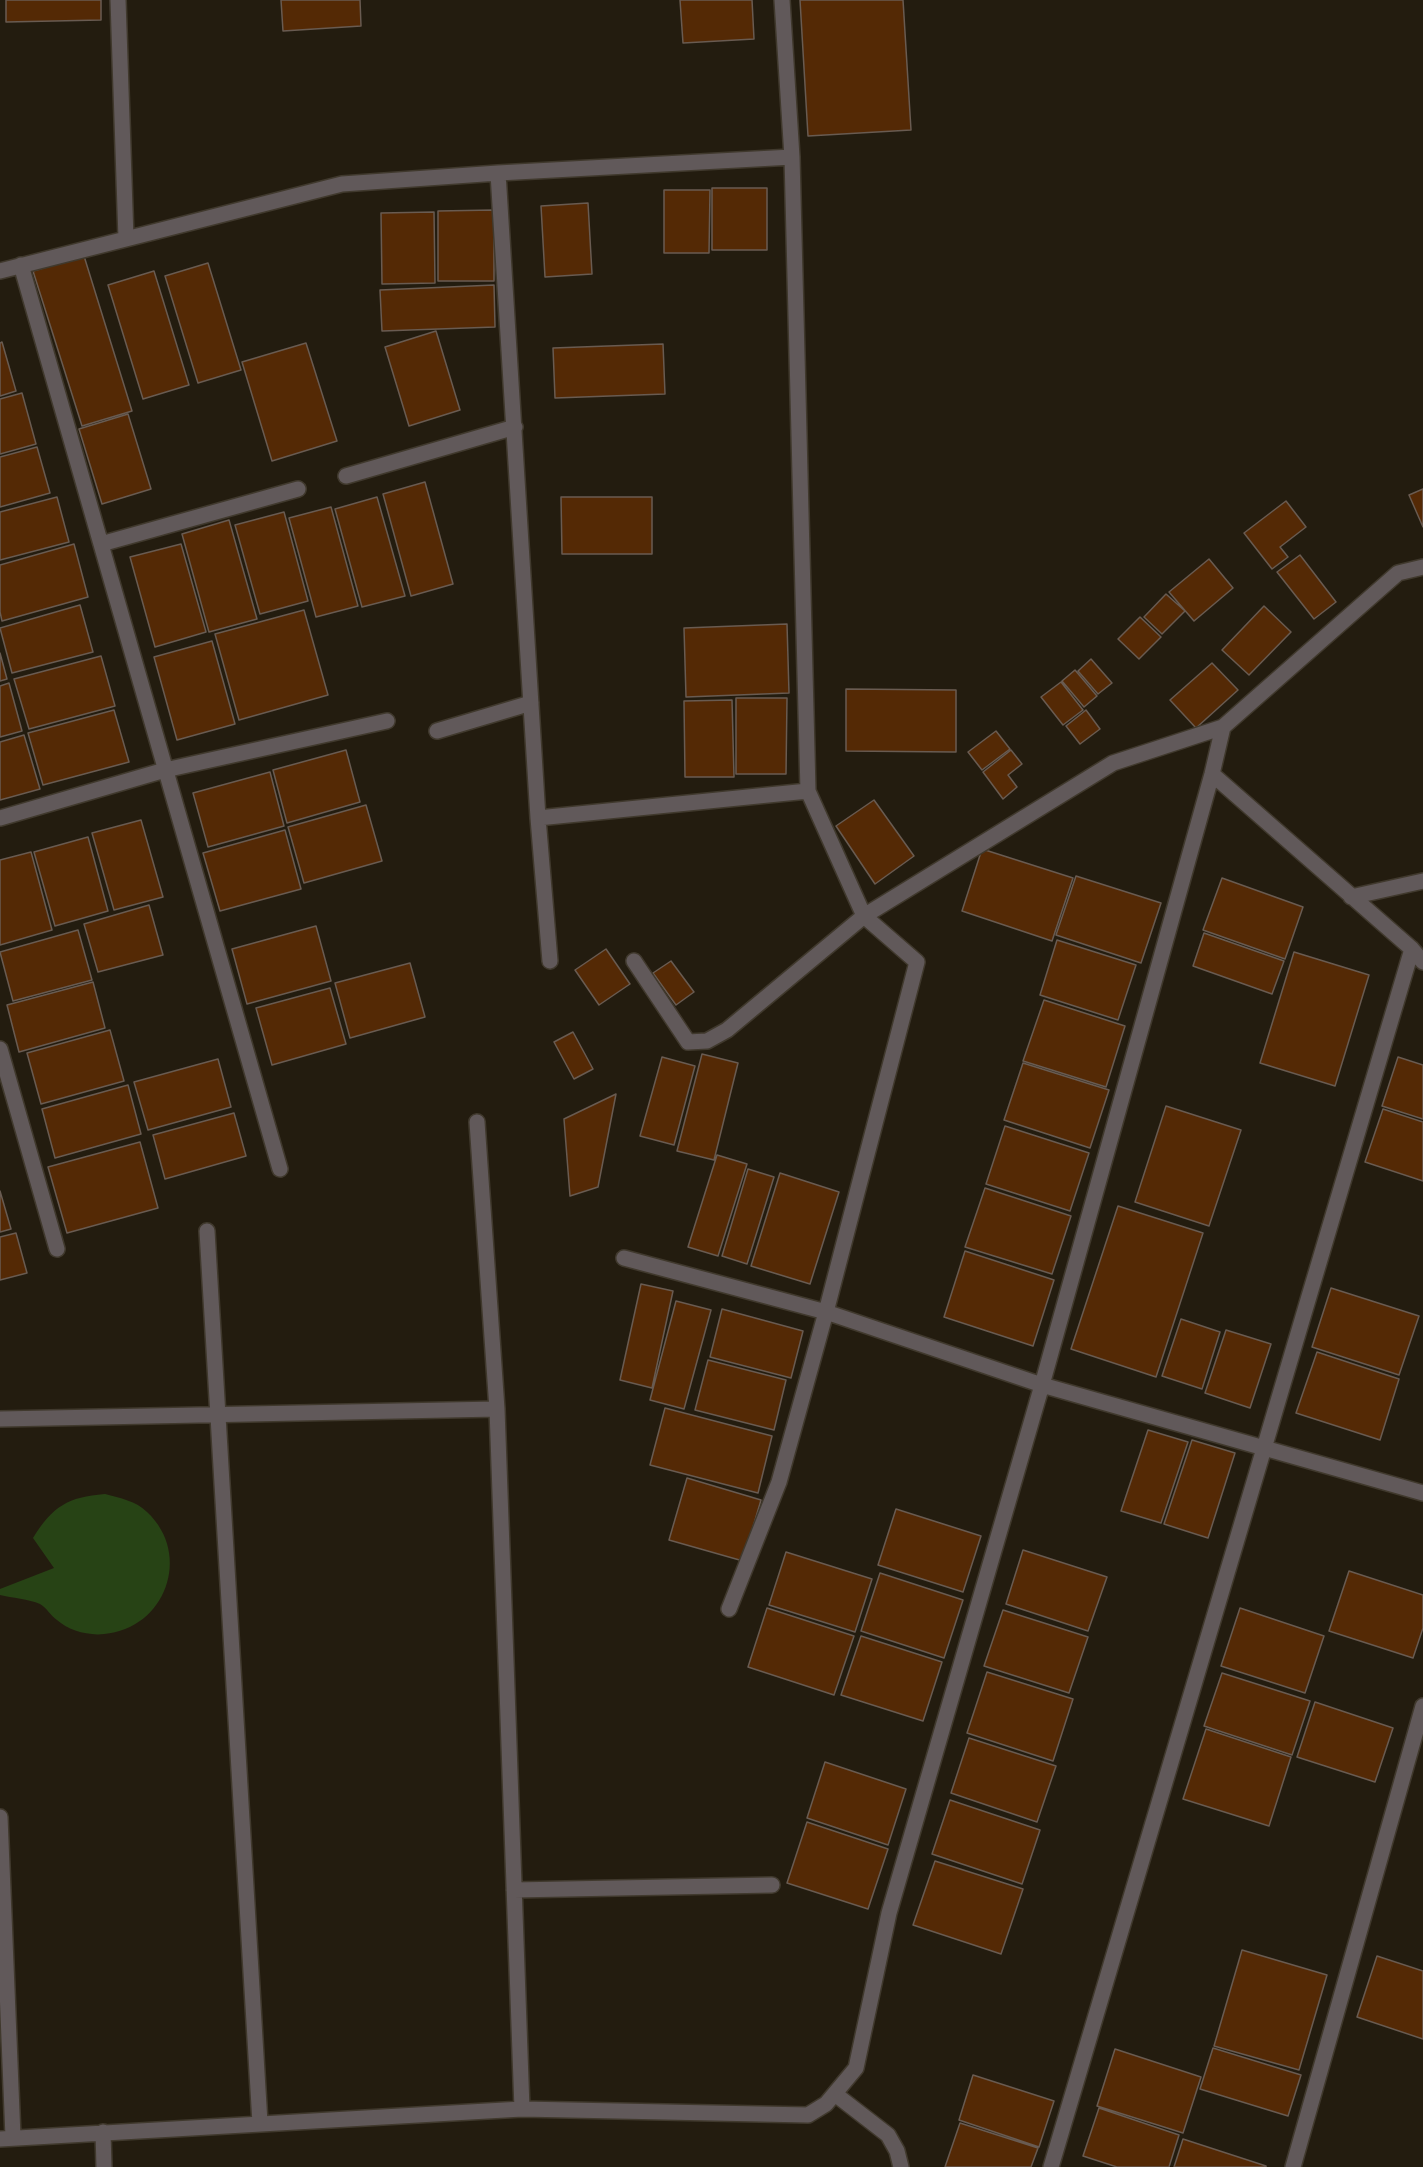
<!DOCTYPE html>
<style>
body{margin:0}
canvas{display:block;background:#231c0f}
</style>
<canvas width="1423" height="2167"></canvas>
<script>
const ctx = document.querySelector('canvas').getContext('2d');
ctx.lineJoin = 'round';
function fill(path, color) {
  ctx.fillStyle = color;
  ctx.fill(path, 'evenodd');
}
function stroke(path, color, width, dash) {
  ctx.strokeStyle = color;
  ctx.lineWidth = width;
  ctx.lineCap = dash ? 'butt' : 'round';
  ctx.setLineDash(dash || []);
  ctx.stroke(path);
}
const green = new Path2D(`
 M105,1494C120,1498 136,1501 147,1512C193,1555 165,1629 104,1634C88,1636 68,1630 57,1620C51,1616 46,1607 40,1604C29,1599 12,1598 0,1595V1589L54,1568L33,1538C53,1506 68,1497 105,1494Z`);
const building = new Path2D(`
 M6,0H101V20L6,22Z
 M281,0H360L361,26L283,31Z
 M680,0H752L754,39L683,43Z
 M800,0H903L911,130L808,136Z
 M712,188H767V250H712Z
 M664,190H710L709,253H664Z
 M588,203L592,274L545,277L541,206Z
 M494,210V281H438V211Z
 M434,212L435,283L382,284L381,213Z
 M84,256L132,411L82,426L33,271Z
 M208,263L241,370L198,383L165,276Z
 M154,271L189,385L143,399L108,285Z
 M494,285L495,327L382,331L380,290Z
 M436,331L460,410L409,426L385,347Z
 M2,342L16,391L0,396V343Z
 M306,343L337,441L272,461L242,362Z
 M663,344L665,394L555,398L553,348Z
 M22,393L36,444L0,454V399Z
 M128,414L151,489L102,504L79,429Z
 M37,447L50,493L0,507V457Z
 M425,482L453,584L411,596L383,494Z
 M1423,489V527L1409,495Z
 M57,497L69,542L0,560V512Z
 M377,497L405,596L362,607L335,509Z
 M561,497H652V554H562Z
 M1286,501L1306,527L1280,547L1288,557L1272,569L1244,533Z
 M331,507L358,606L316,617L289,518Z
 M284,512L308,601L260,614L235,525Z
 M229,520L257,619L209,632L182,534Z
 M74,544L88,597L2,621L0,612V565Z
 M181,544L206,632L155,647L130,557Z
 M1300,555L1336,602L1314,619L1277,572Z
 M1209,559L1233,588L1194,621L1169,592Z
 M1166,594L1185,611L1162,634L1144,617Z
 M80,605L93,652L12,673L0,628Z
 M1264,606L1291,632L1249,675L1222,650Z
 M304,610L328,695L239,720L215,634Z
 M1140,617L1161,637L1139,659L1118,639Z
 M787,624L789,693L686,697L684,628Z
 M212,641L235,724L177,740L154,657Z
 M0,653L7,679L0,681Z
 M101,656L115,706L29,729L14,679Z
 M1091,659L1112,683L1098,694L1078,671Z
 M1212,663L1238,690L1196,728L1170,700Z
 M1075,670L1097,696L1084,707L1062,681Z
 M1061,682L1083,710L1063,725L1041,697Z
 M9,683L22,731L0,737V686Z
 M846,689L956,690V752L846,751Z
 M736,698H787L786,774H736Z
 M732,700L734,777H685L684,701Z
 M114,710L129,762L43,785L28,733Z
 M1086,710L1100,729L1080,744L1066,726Z
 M996,731L1010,749L982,770L968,752Z
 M24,735L40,789L0,800V742Z
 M346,750L360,802L287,823L273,770Z
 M1011,750L1022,764L1008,775L1017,787L1003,799L983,772Z
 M270,772L284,826L208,847L193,793Z
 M874,800L914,856L875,884L836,826Z
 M366,805L382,861L304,883L288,827Z
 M141,820L163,897L114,910L92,833Z
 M285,830L301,889L220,911L203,853Z
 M88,837L108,911L55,926L34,852Z
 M982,849L1073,878L1052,941L962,911Z
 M31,852L52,930L0,945V860Z
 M1076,876L1161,903L1141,963L1056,935Z
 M1222,878L1303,907L1285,959L1203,930Z
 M149,905L163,955L98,972L84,924Z
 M316,926L331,981L247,1004L232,949Z
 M78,930L92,980L13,1001L0,952Z
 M1204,933L1284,961L1272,994L1193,966Z
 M1057,940L1136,965L1118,1020L1040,995Z
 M606,949L630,984L599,1005L575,970Z
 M1294,952L1369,975L1335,1086L1260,1063Z
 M671,961L694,992L676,1005L653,973Z
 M410,963L425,1017L350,1038L335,983Z
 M93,982L105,1028L19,1052L7,1005Z
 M330,988L346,1044L272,1065L256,1008Z
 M1044,1000L1125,1026L1106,1087L1023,1061Z
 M110,1030L124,1081L41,1104L27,1053Z
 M573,1032L593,1069L574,1079L554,1042Z
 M702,1054L738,1063L714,1160L677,1151Z
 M662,1057L695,1066L674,1145L640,1136Z
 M1398,1057L1423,1065V1119L1382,1106Z
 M218,1059L231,1107L148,1130L134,1082Z
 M1023,1063L1109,1090L1090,1148L1004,1120Z
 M128,1085L141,1134L55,1158L42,1109Z
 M616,1094L598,1187L570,1196L564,1119Z
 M1166,1106L1241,1130L1209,1226L1135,1202Z
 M1383,1109L1423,1122V1181L1365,1162Z
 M234,1113L246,1156L165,1179L153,1135Z
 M1005,1126L1089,1153L1070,1211L986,1184Z
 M140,1142L158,1208L67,1233L48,1167Z
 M717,1155L747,1164L718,1256L688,1247Z
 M748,1169L774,1177L747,1264L722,1256Z
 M780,1173L839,1192L810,1284L751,1266Z
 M985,1188L1071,1216L1052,1274L965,1247Z
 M0,1191L11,1229L0,1232Z
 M1118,1206L1203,1233L1156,1377L1071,1349Z
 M16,1233L27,1273L0,1280V1237Z
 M965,1251L1054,1280L1033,1346L944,1317Z
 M641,1284L673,1291L652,1388L620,1380Z
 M1331,1288L1419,1316L1399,1375L1312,1347Z
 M676,1301L711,1310L684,1409L650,1400Z
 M722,1309L803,1331L791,1378L710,1357Z
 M1181,1319L1220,1332L1202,1389L1162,1376Z
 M1226,1330L1271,1344L1250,1408L1205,1393Z
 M1317,1352L1399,1379L1380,1440L1296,1413Z
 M708,1360L786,1380L774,1430L695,1410Z
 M665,1408L772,1436L758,1493L650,1465Z
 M1148,1430L1188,1442L1161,1523L1121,1511Z
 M1192,1440L1235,1453L1208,1538L1164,1524Z
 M687,1478L761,1500L743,1561L669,1540Z
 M896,1509L981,1536L963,1592L878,1565Z
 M1023,1550L1107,1577L1088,1631L1006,1604Z
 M786,1552L872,1579L855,1632L769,1605Z
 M1349,1571L1423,1595V1628L1413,1658L1329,1631Z
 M880,1573L963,1600L944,1658L861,1631Z
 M767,1608L854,1636L834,1695L748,1667Z
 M1240,1608L1324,1636L1305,1693L1221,1666Z
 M1003,1610L1088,1637L1069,1693L984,1666Z
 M861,1636L942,1662L923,1721L841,1695Z
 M987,1672L1073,1699L1053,1761L967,1733Z
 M1222,1673L1310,1701L1292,1755L1204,1726Z
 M1315,1702L1393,1728L1375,1782L1297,1757Z
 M1206,1729L1291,1757L1269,1826L1183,1799Z
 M969,1738L1056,1766L1037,1822L951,1793Z
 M825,1762L906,1789L888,1845L807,1818Z
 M950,1800L1040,1830L1022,1884L932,1854Z
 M807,1822L888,1849L868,1909L787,1883Z
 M935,1861L1023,1889L1001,1954L913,1925Z
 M1242,1950L1327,1975L1299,2070L1214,2046Z
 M1377,1956L1423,1971V2039L1357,2017Z
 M1213,2048L1301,2075L1288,2116L1200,2089Z
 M1115,2049L1201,2077L1183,2133L1097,2106Z
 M973,2075L1054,2101L1039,2147L959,2120Z
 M1099,2108L1179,2135L1169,2167H1117L1083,2156Z
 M960,2123L1038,2148L1031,2167H945Z
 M1183,2139L1266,2166V2167H1174Z`);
const minor = new Path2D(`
 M118,0L126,239
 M498,173L538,818L550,961
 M21,265L280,1169
 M0,271L342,184L498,173L792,157
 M346,476L515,427
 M101,544L298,489
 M437,731L531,703
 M1212,774L1412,949L1423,962
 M0,818L165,770L387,721
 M538,818L808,791
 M1351,897L1423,881
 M634,961L688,1042L707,1041L727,1030L864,916L1113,763L1223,727L1398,573L1423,567
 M0,1049L57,1249
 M477,1122L497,1409L522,2109
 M207,1231L260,2123
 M624,1258L826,1312L1042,1385L1423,1493
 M0,1419L497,1409
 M729,1609L779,1482L826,1312L917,962L864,916L808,791L792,157L782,0
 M0,1817L13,2137
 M514,1890L772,1885
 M835,2094L888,2135L897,2151L901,2167
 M103,2132L104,2167
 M0,2139L522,2109L808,2115L826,2104L856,2068L889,1913L1042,1385L1212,774L1223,727
 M1051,2167L1412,949
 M1293,2167L1423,1706`);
fill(green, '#274315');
fill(building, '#542905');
stroke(building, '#695b51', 1.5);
stroke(minor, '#40392d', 18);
stroke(minor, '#61595a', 15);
</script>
